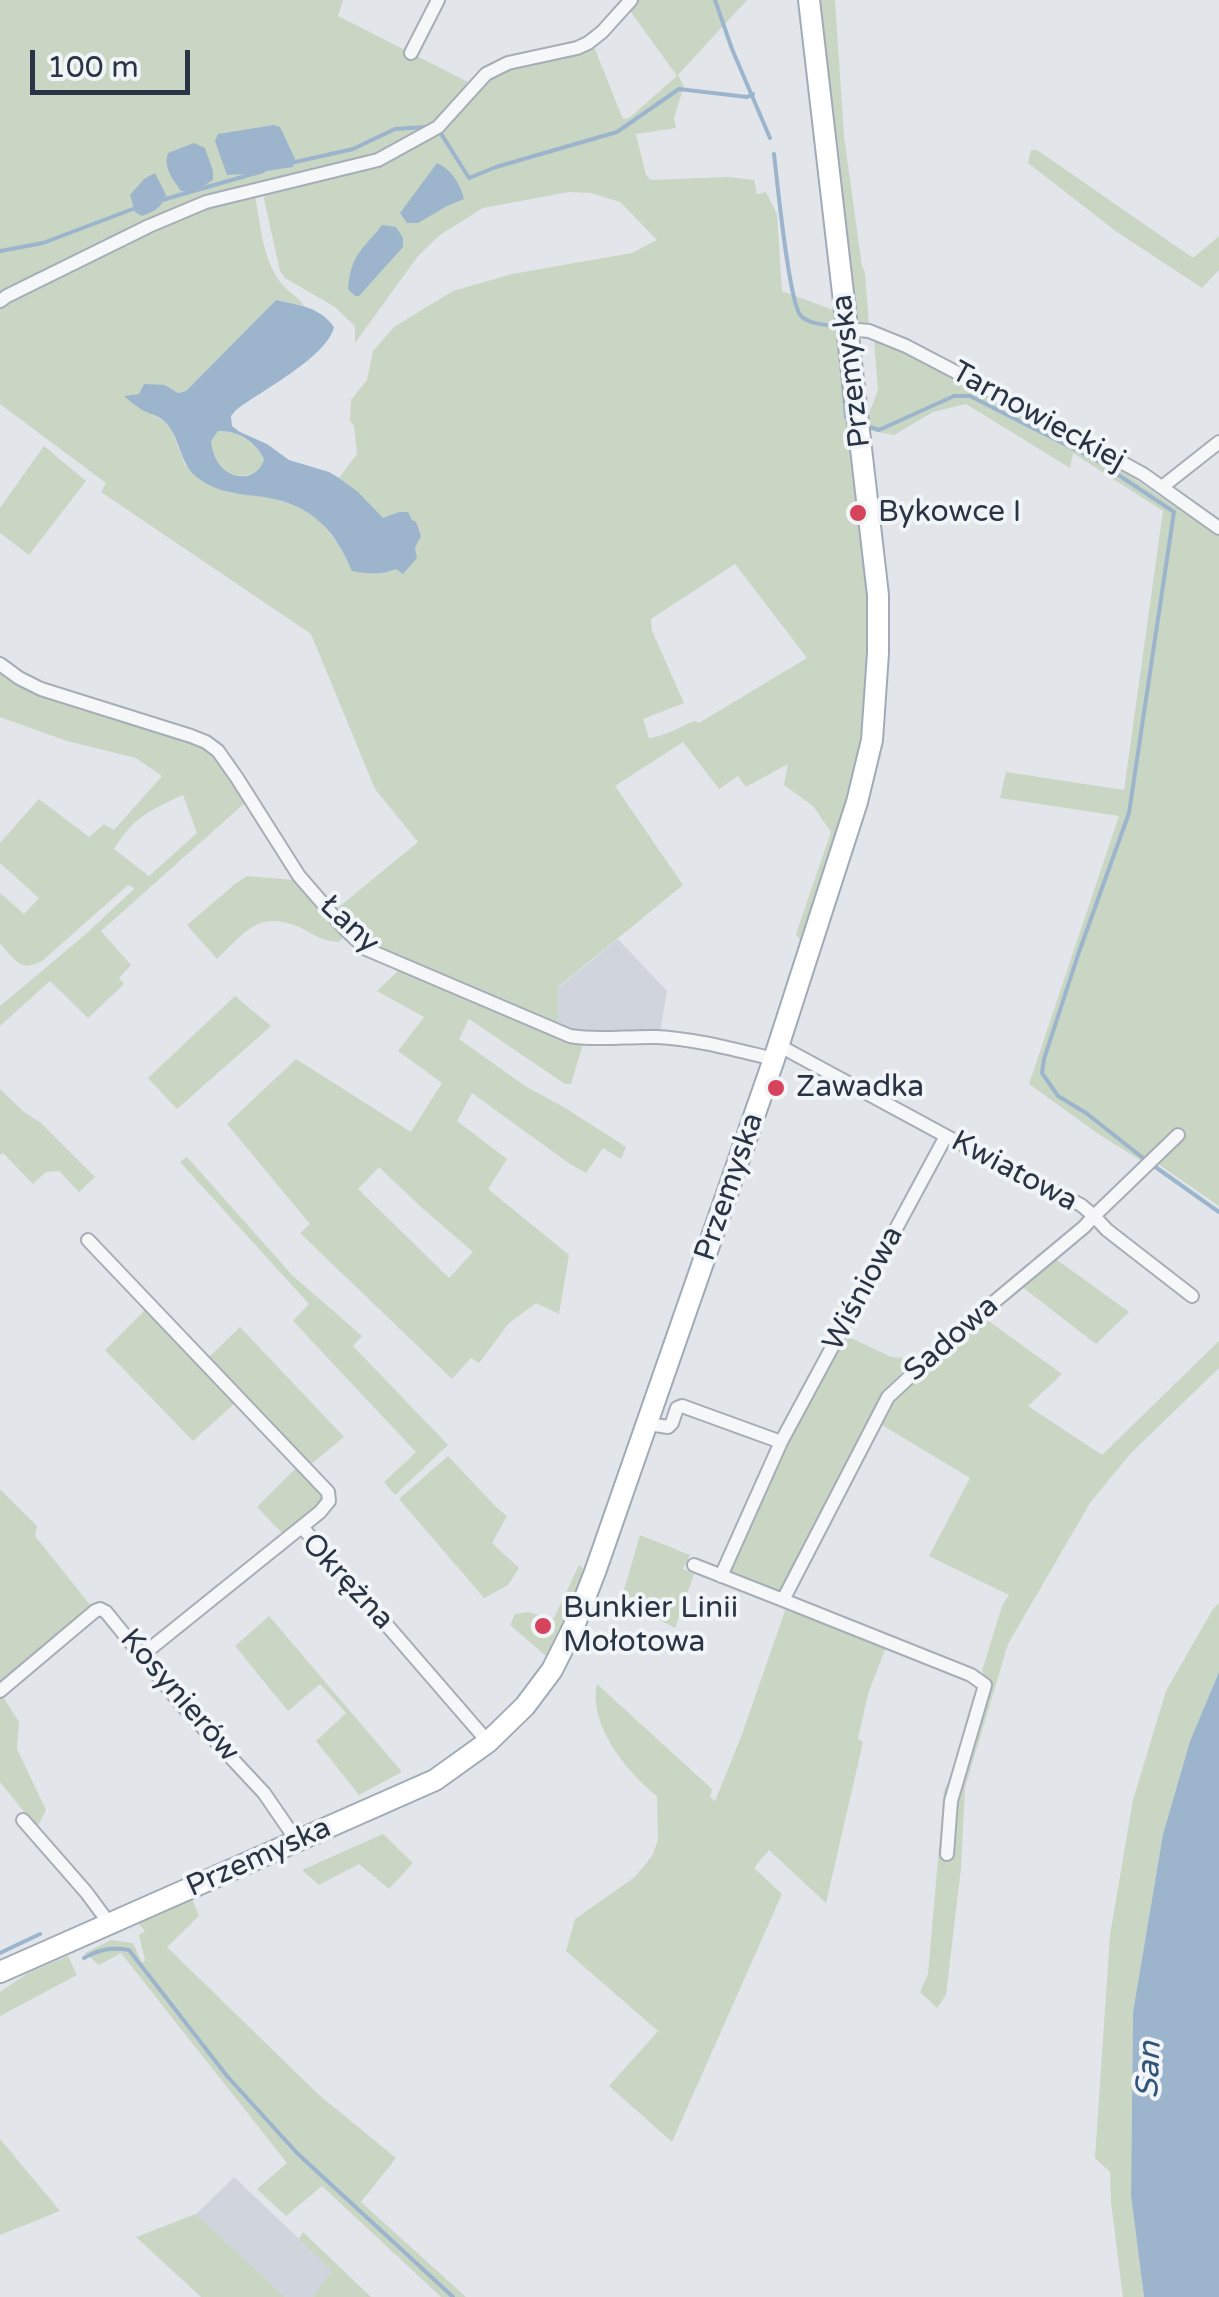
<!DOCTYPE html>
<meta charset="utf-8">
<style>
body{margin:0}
#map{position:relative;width:1219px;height:2297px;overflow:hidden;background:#e2e6eb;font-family:"Varela Round",sans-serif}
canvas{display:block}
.scale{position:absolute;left:30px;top:50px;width:160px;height:45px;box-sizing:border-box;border:5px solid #293444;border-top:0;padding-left:12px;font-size:30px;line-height:35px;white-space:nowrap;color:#293444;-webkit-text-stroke:8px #f2f5f8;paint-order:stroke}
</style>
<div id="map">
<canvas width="1219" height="2297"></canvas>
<div class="scale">100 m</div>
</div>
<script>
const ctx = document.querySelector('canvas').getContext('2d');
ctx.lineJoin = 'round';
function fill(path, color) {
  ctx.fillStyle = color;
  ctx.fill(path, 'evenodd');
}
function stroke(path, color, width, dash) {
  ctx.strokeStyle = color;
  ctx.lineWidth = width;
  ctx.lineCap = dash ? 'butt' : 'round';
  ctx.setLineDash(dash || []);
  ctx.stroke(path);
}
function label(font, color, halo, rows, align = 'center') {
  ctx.font = font + ' "Varela Round",sans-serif';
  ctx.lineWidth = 8;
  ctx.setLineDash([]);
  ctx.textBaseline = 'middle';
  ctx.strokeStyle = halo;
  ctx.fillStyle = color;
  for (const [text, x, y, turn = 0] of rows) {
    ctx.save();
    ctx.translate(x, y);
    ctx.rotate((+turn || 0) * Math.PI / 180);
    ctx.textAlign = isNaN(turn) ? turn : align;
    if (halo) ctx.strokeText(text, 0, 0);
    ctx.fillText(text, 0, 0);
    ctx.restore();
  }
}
const built = new Path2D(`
 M618,939L667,991L660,1032L589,1036L558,1023V988Z
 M234,2177L333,2271L313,2297H285L196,2214Z`);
const green = new Path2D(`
 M0,0H343L338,16L470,83L438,121L374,158L204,196L137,227L0,295Z
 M635,0H747L678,75L684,86L674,118L676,128L636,134L646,175L651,180L728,177L754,180L757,194L766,192L777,214L782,291L838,312L854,450L858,521L865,551L872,609L864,733L852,795L807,936L800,940L796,934L831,832L813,806L784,785L788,764L746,787L738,776L719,789L683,742L615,786L683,885L558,987V1023L554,1024L388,955L362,939L334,911L418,842L375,789L311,634L101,492L106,483L0,404V305L203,207L255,196C261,226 262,258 281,283C288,292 298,296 304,306L276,300L186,391L178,393L165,385L140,394L126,396L141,409L165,421L172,431L185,465L226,492L272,498L308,510L320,521L338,544L353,571C388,578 391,570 415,548L412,520L399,512L383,519L358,493L339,478L357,454L354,426L350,421L351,400L367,380L373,351L394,327L453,291L512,274L632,253L657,240L620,202L591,193L569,192L483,208L440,235L418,256L355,343V326L335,307L285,278L280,271L264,199L266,191L432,137L487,79L503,69L593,44L623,119L629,118L677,76L628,8ZM735,564L807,658L699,723L695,721C678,727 667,736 649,738L643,719L684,703L652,631L651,619Z
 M816,0H835L844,136L862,266L865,272L869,326L860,322L852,315Z
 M1031,150H1037L1193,258L1219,236V270L1202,288L1117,232L1028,163Z
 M878,339L1028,415L1094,452L1219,536V1206L1158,1164L1143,1162L1100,1135L1029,1084L1119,816L1000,798L1006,772L1124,790L1163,511L1073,453L1070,468L966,404L933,412L894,435L867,430V419L878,390L874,340Z
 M218,431C237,430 255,442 264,459C258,480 231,481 219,464C213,457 212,448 210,440Z
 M44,446L86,481L29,555L0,533V508Z
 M0,672C31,697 106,717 145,728C167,734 193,734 211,750C224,762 236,786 247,801L101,931L131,965L119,978L124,984L88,1018L50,981L0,1026V1006L86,934L135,888L128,885L42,961C19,973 16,959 0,944V893L24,914L39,898L0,863V843L39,799L89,837L104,824L114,830L162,776L136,758L67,741L0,717ZM183,795L197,833L149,876L114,849C134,817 150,810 183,795Z
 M247,876L294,880C307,901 328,917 344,936L339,942C319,940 317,936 301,928C259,909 245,932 217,959L187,925L235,884Z
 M400,969L559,1038L583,1044L571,1084H565L469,1019L459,1039L525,1086L567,1109L626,1147L621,1159L603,1148L586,1173L570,1164L472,1093L457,1121L507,1159L488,1189L569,1255L559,1314L536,1303L508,1324L479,1363L471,1358L452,1379L300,1233L310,1224L227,1124L296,1059L411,1132L442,1083L398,1051L424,1017L377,991ZM379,1167L421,1207L473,1252L449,1278L358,1189Z
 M235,996L271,1026L177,1109L148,1078Z
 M0,1089L24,1112L41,1123L95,1177L79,1192L59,1171L46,1172L33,1184L3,1153L0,1155Z
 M187,1157L293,1276L362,1336L353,1346L448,1445L395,1495L384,1482L416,1452L293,1321L309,1304L180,1162Z
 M1053,1257L1129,1312L1096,1344L1021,1286Z
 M145,1310L236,1402L193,1441L105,1350Z
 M983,1317L1062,1374L1028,1406L1102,1455L1219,1341V1368L1131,1453L1090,1503L1008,1644L965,1788L961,1868L946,1995L937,2008L920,1992L928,1974L944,1790L951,1777L958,1783L989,1684L982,1671L1002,1606L1009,1595L929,1556L970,1478L882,1425L903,1385Z
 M240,1327L344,1437L310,1465L207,1359Z
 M843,1337H849L891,1357L903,1358L908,1366L887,1388L783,1590L777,1593L726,1572L752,1512Z
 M448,1456L496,1507L507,1516L492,1543L519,1568L508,1585L484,1598L399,1499Z
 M297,1467L324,1497L321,1506L284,1535L257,1507Z
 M0,1489L37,1526L35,1536L91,1606L0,1685Z
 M640,1535L690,1555L683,1569L694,1574L675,1628L621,1600Z
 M579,1565L584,1569L569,1609L546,1656L510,1625L515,1614L527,1612L554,1618Z
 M1219,1603V1672L1190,1741L1163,1834L1133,2012L1131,2196L1144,2297H1123L1111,2202L1110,2172L1095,2158L1110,1935L1133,1800L1166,1691L1213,1609Z
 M786,1608L886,1647L868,1694L858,1739L863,1742L826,1903L769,1850L754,1868L782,1894L672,2142L609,2086L658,2031L566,1951L575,1919L635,1877L652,1856L658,1840L657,1796C627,1772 588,1725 597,1684L712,1789L710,1797L715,1801L741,1737Z
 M269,1616L402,1772L359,1795L316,1741L346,1713L320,1684L288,1711L235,1646Z
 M2,1695L19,1722L17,1749L46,1810L37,1828L0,1782V1697Z
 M383,1834L413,1863L389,1889L359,1864L319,1885L302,1870Z
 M191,1897L199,1916L167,1947L319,2095L396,2158L361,2202L466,2297H441L322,2186L286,2216L257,2189L287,2163L121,1953L99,1965L85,1953L111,1940L133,1943L142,1963L145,1960L139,1935L145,1931L136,1921Z
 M68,1956L77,1975L0,2016V1992L28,1973Z
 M0,2139L60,2211L0,2235Z
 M196,2214L285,2297H201L136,2237Z
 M303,2232L371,2297H313L332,2271L299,2239Z`);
const water = new Path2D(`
 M274,125L280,127L295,159L293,167L247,174L227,175L215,141L218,134Z
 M194,143L205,148L213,171V180C203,187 193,192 181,191C173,179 163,168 168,153Z
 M437,163C452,170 460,183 464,199L447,206L418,223H407L400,213Z
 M155,173L166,195C162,208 154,211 142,216L135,212L130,195L144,179Z
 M382,225L396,227L403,238V247L359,296H355L348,289C351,253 363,250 382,225Z
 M276,300C299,305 320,307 334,327C327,357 261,391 236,410L231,416L232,426L240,432L267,444L289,460L329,472L339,478L358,492L383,518L399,512H408L412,520L416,522L421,536L415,548L417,558L403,574L396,569C382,575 367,574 352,571C332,524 307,502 256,496C235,494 215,491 198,478C180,465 181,442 168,425C161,416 152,415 142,410C136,406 130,401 124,396L139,394L144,384L165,385L178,393L186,391ZM218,431C237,430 255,441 264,459C258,481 231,481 219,464C214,457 212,449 211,441Z
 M1219,1672V2297H1144L1131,2196L1133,2012L1163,1834L1190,1741Z`);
const stream = new Path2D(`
 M715,0L732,49L770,138
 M440,132L469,178L496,167L617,132L679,89L747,97L753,94
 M774,154C777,179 789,304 801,316C810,325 828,324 838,327
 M291,163L353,149L395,129L426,127
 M162,200L263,171
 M0,251L43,243L138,207
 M841,361L846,417
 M870,427L879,430L954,396H970L1096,460L1174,512L1129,813L1079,952L1044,1059L1042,1073L1058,1096L1086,1113L1143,1158
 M1154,1166L1219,1212
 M0,1953L40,1934
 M84,1958C100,1949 111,1947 129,1950L227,2076L297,2153L453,2297`);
const street = new Path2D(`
 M411,53L438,0
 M0,301L7,296L149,226L206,202L378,160L438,127L486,74L508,63L577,48L588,43L602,32L631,0
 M847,329L869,331L906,346L973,381L1143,474L1219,528
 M1162,487L1219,442
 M0,664L19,678L41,689L191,736L206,742L218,751L237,778L299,876L345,929L366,949L570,1036C599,1041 627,1036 657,1037C696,1039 735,1050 774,1059
 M778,1045L946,1136L1081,1205L1094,1216L1178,1135
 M88,1240L328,1492L329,1501L320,1512L141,1656
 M648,1424L668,1427L672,1423L677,1408L682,1406L781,1442L946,1136
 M302,1527L488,1742
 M694,1565L783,1600L888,1397L958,1332L1084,1227L1094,1216L1107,1230L1192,1296
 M721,1576L781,1442
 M783,1600L971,1675L985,1685L951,1801L947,1854
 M0,1691L95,1611L100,1609L106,1612L180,1703L264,1793L297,1841
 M23,1820L86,1892L109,1923`);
const primary = new Path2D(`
 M0,1972L435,1780L488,1742L525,1706L552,1670L574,1626L595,1572L774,1059L857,802L872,740L878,653V595L809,0`);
const markers = [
 [858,513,10,"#d5435c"],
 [776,1088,10,"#d5435c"],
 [543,1626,10,"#d5435c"]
];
const streetNames = [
 ["Przemyska",852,371,-97],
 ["Tarnowieckiej",1038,417,29],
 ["Łany",349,925,43],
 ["Kwiatowa",1014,1172,28],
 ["Przemyska",730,1187,-71],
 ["Wiśniowa",864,1289,-62],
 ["Sadowa",952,1339,-41],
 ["Okrężna",347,1582,47],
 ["Kosynierów",179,1696,49],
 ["Przemyska",259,1858,-24]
];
const poiNames = [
 ["Bykowce I",878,513],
 ["Zawadka",796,1088],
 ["Bunkier Linii",563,1609],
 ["Mołotowa",563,1643]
];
const waterNames = [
 ["San",1150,2070,-87]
];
fill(built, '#d0d5dd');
fill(green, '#c8d6c3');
fill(water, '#9cb5cd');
stroke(stream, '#9cb5cd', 4);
stroke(street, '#a7adb6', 16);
stroke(primary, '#a1abb8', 24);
stroke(street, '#f5f7f9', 12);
stroke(primary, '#fff', 20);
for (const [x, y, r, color] of markers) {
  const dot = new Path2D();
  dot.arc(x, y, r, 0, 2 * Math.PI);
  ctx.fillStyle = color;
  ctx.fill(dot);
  stroke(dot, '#f2f5f8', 4);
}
label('30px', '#293444', '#f2f5f8', streetNames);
label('30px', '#293444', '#f2f5f8', poiNames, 'left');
label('italic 32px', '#31547a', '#f2f5f8', waterNames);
</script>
